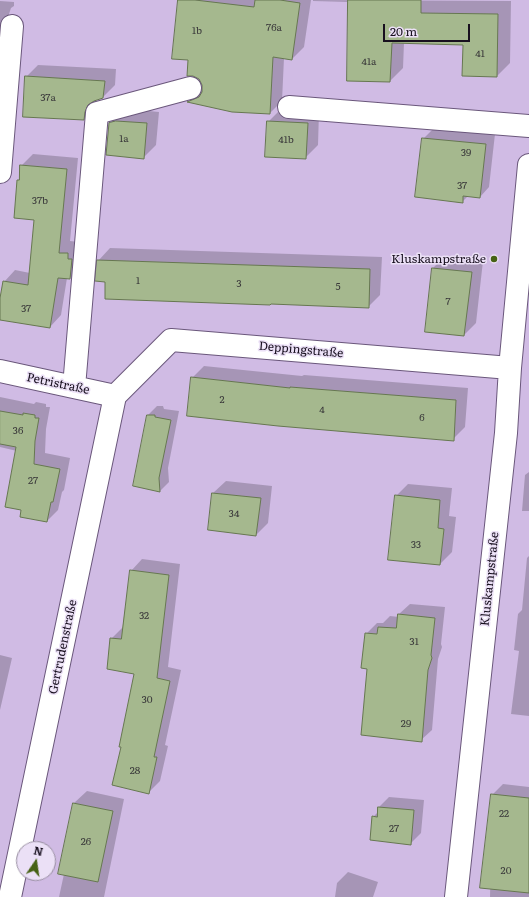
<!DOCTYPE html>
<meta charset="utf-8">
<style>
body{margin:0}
#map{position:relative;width:529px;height:897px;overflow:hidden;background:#d0bbe4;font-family:Literata,serif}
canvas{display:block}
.north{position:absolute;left:16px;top:841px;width:40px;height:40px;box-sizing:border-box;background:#ebe0f6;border:1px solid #978da0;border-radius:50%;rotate:13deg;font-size:11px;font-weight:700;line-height:16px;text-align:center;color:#18101f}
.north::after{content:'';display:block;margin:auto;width:14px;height:18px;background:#466214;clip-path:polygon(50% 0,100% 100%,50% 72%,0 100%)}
.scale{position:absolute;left:383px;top:24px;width:87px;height:18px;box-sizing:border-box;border:2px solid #18101f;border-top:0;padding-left:5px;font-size:12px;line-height:14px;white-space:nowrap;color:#18101f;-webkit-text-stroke:3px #ebe0f6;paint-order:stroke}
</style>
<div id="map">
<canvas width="529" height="897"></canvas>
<div class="north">N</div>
<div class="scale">20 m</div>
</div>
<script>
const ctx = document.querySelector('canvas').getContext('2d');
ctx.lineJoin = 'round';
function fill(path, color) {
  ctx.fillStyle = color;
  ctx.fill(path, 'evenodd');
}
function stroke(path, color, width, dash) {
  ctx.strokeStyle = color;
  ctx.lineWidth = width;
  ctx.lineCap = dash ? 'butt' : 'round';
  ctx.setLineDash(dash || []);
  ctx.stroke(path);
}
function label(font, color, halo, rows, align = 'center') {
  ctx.font = font + ' Literata,serif';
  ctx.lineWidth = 3;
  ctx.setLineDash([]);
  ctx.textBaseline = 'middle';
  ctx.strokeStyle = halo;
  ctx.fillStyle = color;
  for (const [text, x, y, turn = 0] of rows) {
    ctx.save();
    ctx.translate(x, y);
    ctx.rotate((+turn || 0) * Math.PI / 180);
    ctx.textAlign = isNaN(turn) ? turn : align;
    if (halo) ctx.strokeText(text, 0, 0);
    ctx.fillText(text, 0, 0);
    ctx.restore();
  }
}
const shadow = new Path2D(`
 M179,0H311L304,47L292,59L284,58L282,101L270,113L233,111L189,101L200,90L203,89V85L189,60Z
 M313,0L511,1L510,63L497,76L464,44L404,43L403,68L390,81L348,80L349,2L313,1Z
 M0,1L14,2V6L11,8L9,14L4,83L0,86Z
 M38,65L116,69L115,85L103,97L96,99V107L84,119L26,77Z
 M129,109L159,112L156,145L144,157L110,123L122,111Z
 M280,110L319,112L318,145L305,158L268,122Z
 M433,129L495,134L489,187L480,197L468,196L462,202L423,139Z
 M33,154L78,158L70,241L79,242L82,267L70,278H67L61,315L50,327L0,319V304L4,282L15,270L30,273L35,219L18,180L20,179L21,166Z
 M110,248L382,257L380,295L368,307L106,281L98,261Z
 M445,256L483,261L476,323L464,335L433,268Z
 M204,366L302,376L304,375L468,388L465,427L453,439L192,378Z
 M0,397L34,404L36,402L46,404V407H50L46,429L45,453L70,458L64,490L62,492L58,510L47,521L22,510L17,451L0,447Z
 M157,406H163L164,409L179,411L168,468L169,482L160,491L148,415Z
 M529,472V511H522L525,475Z
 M226,481L272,486L268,523L256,535L209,529L213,493Z
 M408,484L452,488L449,516L456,517L452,552L440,564L396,496Z
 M529,556V716L511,714L519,651L514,650L518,614L522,610L527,558Z
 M142,559L180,564L168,667L181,670L165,745L168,746L160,781L148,793L122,746L135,674L111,639L123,627L131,571Z
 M410,604L445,607L441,644L442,647L438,659L432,730L421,740L368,668L366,634L377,623H383L390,616L399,617V614Z
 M0,655L12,658L0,710Z
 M503,784L529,787V897H490L492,795Z
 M87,791L124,799L104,897H59L64,874L60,873L74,803Z
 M389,797L424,800L421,833L410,844L373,817L378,812L379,807Z
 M348,872L378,882L373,897H335L337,883Z`);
const building = new Path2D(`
 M178,0H195L254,7L255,0H280L300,3L292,60L273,57L270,114L232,112L187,102L199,97L202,92V85L199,79L193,76H187L188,60L172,59Z
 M348,0H421V13L498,14L497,77L462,76L463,45L392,43L390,82L347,81Z
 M25,76L105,81L103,98L94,101L88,105L85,112L84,120L23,117Z
 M116,121L147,123L144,159L106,155L109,123Z
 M267,121L308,123L306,159L265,157Z
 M422,138L486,144L480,198L463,196V203L415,197Z
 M20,165L67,169L59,253H68V259H72L70,279L58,278L50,328L0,320V298L3,281L28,285L34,220L14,218L17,180H19Z
 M97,260L370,269L369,308L271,304L270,305L105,299V282L95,281Z
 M432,268L472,272L464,336L425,332Z
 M191,377L290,388V387L456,400L454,441L278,426L187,416Z
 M0,411L23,415V413L35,415V418H39L35,441L34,464L60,469L53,502H51L47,522L20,517L21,510L5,507L16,447L0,444Z
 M147,415H155V417L171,420L159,478L160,492L133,486Z
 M212,493L261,498L256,536L208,530Z
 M395,495L440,500L438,528L444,529L440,565L388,560Z
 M130,570L169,575L157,678L170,681L154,757H157L149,794L112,785L121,747H119L134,674L107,669L110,638L121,639Z
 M398,614L435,618L431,655L432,658L428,670L422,742L361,735L367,669L361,668L365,633L377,634L378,627L396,628Z
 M491,794L529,798V893L480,888Z
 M73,803L113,811L98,882L58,874Z
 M378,807L414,810L411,845L370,840L372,816L377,817Z`);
const minor = new Path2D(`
 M289,107L529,126
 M0,172L12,26
 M0,371L115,396
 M74,387L97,113L190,88
 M115,396L171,340L510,368
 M10,897L115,396
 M456,897L506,433L510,368L529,165`);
const markers = [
 [494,259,4,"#466214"]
];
const numberNames = [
 ["76a",274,28],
 ["1b",197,31],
 ["41",480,54],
 ["41a",369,62],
 ["37a",48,98],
 ["1a",124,139],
 ["41b",286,140],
 ["39",466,153],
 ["37",462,186],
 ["37b",40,201],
 ["1",138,281],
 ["3",239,284],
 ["5",338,287],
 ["7",448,302],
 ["37",26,309],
 ["2",222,400],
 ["4",322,410],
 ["6",422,418],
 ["36",18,431],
 ["27",33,481],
 ["34",234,514],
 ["33",416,545],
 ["32",144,616],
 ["31",414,642],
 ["30",147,700],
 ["29",406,724],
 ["28",135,771],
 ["22",504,814],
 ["27",394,829],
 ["26",86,842],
 ["20",506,871]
];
const poiNames = [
 ["Kluskampstraße",486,259]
];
const streetNames = [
 ["Deppingstraße",301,350,5],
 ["Petristraße",58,384,12],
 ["Kluskampstraße",490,579,-84],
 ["Gertrudenstraße",63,647,-78]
];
fill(shadow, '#0003');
fill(building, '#a5b88e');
stroke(building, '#667750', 1);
stroke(minor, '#6a577b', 24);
stroke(minor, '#fff', 22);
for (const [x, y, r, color] of markers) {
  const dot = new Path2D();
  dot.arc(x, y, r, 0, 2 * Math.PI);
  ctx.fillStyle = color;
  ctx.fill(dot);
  stroke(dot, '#ebe0f6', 1.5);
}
label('10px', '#3b3a3b', null, numberNames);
label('12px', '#18101f', '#ebe0f6', poiNames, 'right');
label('12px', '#18101f', '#ebe0f6', streetNames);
</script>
